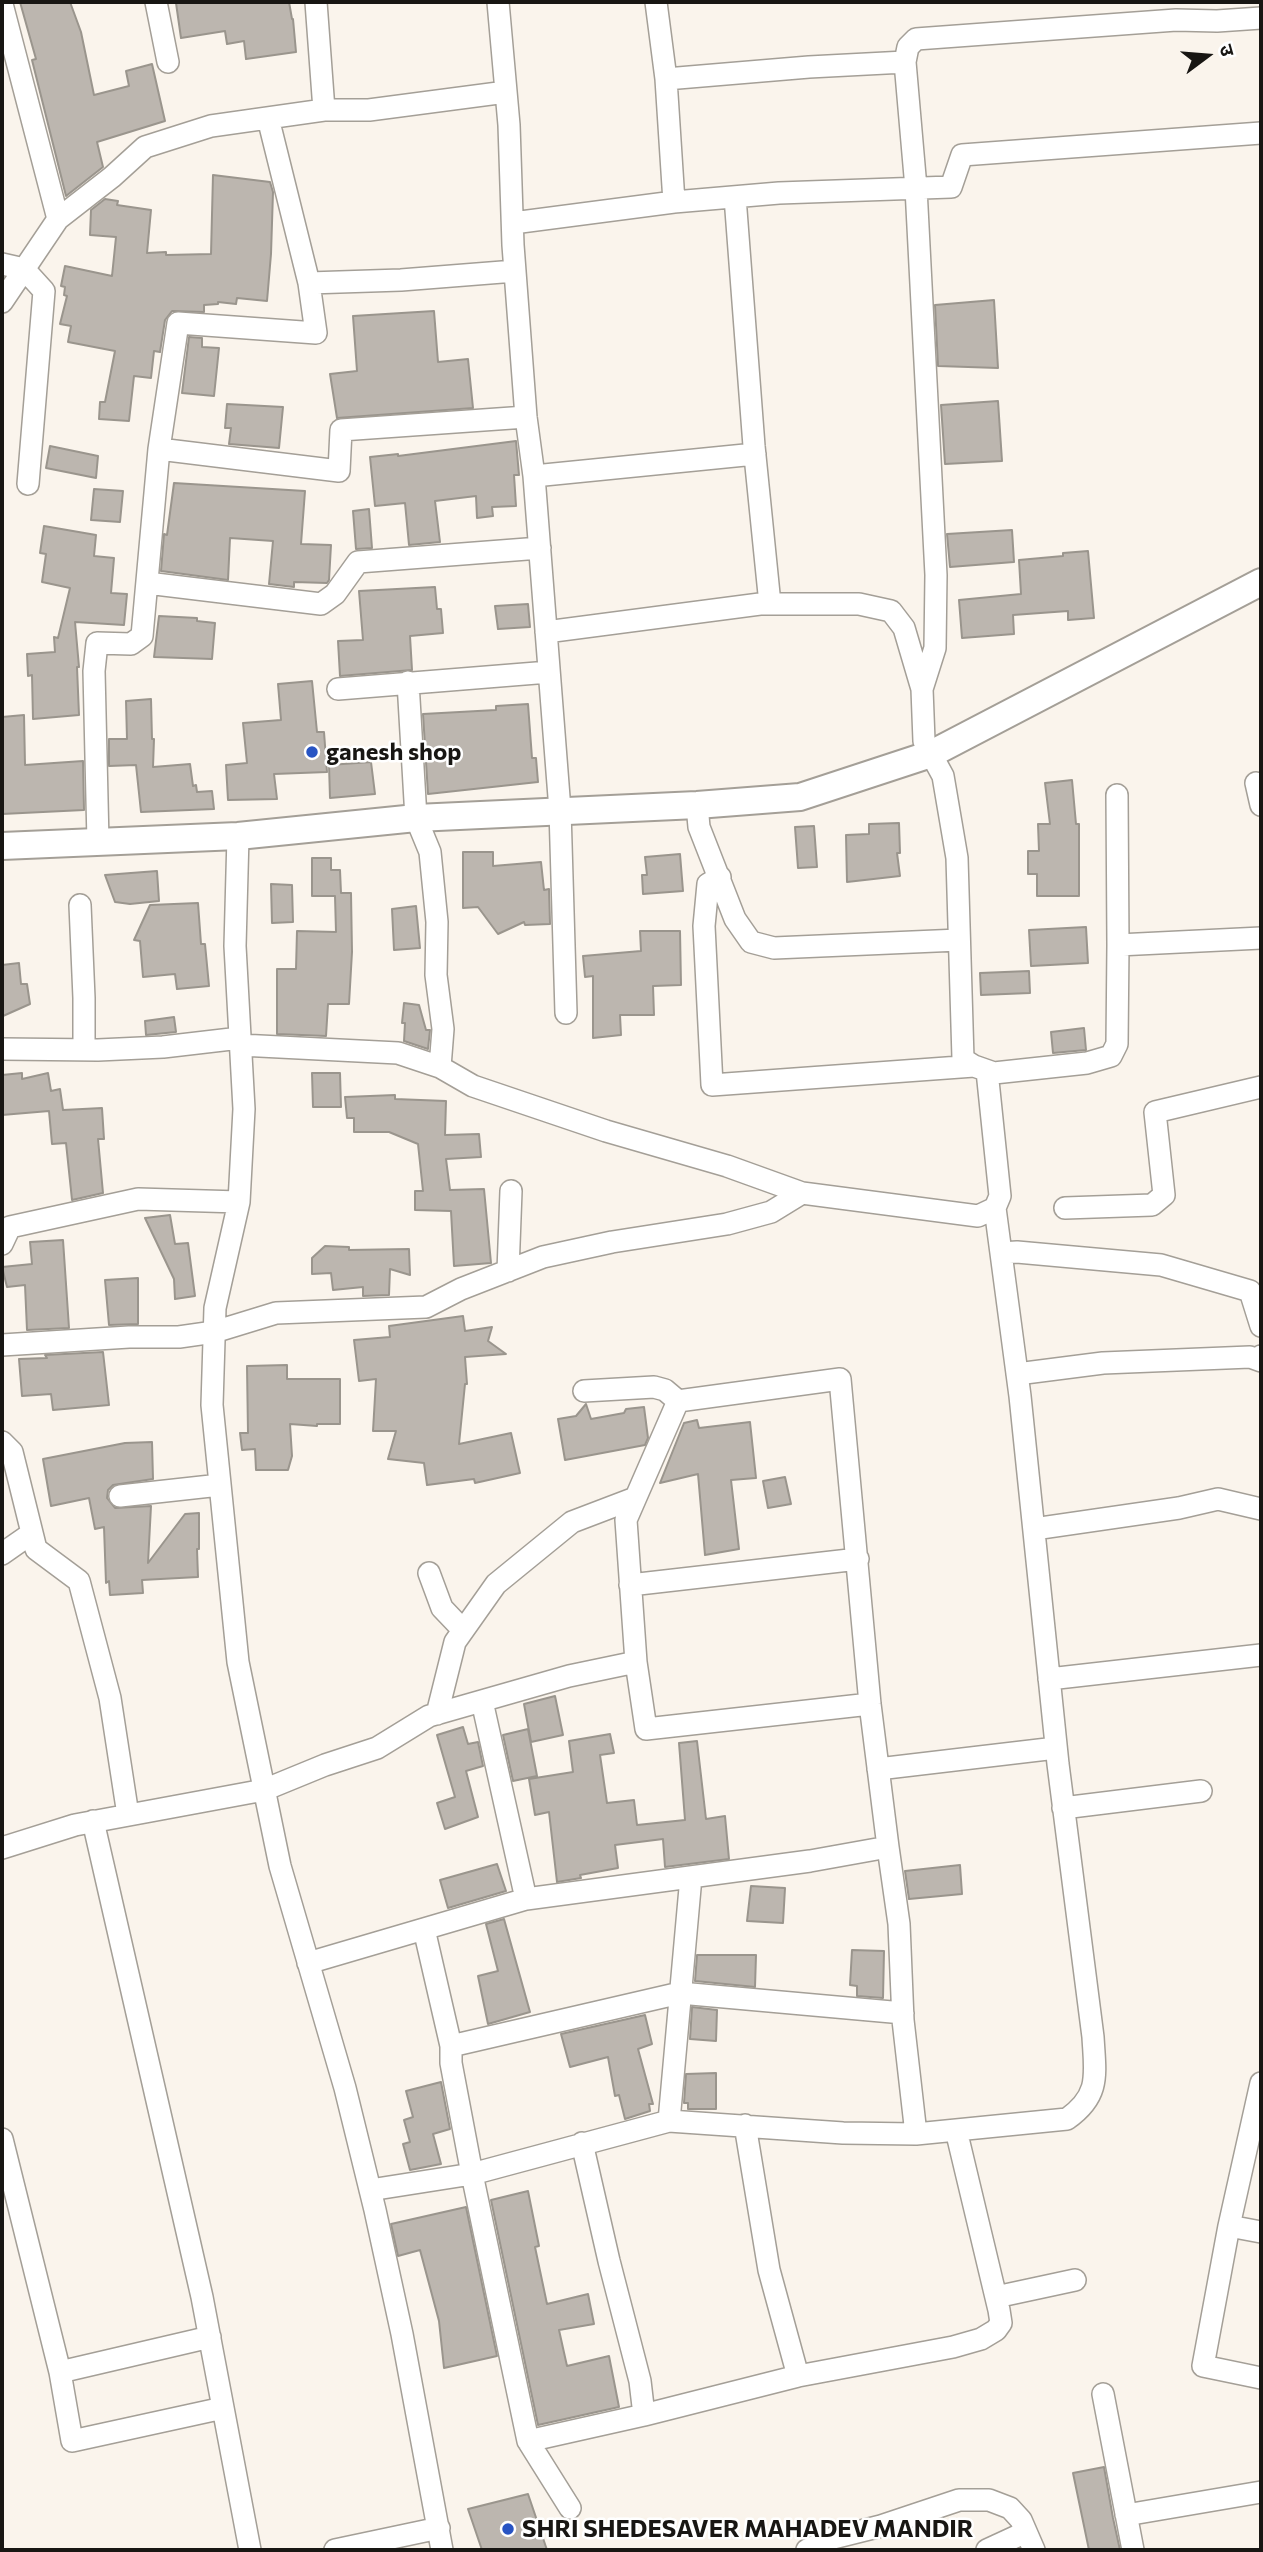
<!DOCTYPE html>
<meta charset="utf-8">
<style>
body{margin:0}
#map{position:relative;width:1263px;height:2552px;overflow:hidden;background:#faf4ec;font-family:Commissioner,"Noto Sans Devanagari",sans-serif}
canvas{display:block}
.frame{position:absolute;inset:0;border:4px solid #181613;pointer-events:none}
.north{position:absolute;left:1172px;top:21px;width:70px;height:70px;-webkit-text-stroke:5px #fff;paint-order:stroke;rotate:74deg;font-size:19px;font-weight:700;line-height:28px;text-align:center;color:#181613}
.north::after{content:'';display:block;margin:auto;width:24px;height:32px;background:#181613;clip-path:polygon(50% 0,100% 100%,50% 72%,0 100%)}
</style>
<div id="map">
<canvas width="1263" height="2552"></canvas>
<div class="frame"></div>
<div class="north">उ</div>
</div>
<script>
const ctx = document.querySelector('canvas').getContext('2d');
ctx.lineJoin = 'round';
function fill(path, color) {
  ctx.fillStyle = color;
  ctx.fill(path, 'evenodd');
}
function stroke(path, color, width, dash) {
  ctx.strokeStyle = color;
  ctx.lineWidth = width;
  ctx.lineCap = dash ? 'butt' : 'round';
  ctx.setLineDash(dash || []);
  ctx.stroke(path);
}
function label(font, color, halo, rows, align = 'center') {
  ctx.font = font + ' Commissioner,sans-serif';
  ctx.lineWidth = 5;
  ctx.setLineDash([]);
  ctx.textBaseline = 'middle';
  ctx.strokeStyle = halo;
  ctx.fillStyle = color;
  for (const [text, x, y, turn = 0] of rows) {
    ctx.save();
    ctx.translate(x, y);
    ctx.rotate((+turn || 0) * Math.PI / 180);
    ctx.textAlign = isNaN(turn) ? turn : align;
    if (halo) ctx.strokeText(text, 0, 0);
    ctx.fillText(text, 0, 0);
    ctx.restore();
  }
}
const building = new Path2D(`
 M20,2H70L81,32L94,95L129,86L126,71L152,64L165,121L97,142L103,167L66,196L32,60L36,59Z
 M184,2H289L292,19H293L296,52L246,59L244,41L227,44L225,31L181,38L176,3Z
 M213,175L270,182L273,192L271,254L267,301L237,298L236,304L218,302V304L204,305V312L172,311L165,320L160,352L154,351L151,378L134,376L129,421L99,419L100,402H105L115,351L68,342L71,326L60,324L67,296L64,295L65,287L61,286L65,266L112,276L116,237L90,235L91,210L105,199L118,201L117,205L151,210L147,253L166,252V255L211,254Z
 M994,300L998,368L938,366L935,305Z
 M434,311L438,362L468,359L473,408L337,418L330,374L357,371L353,316Z
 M189,337L202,338V347L219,348L214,396L182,393Z
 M998,401L1002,461L945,464L941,405Z
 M227,404L283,407L279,448L229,444L231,428H225Z
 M516,441L519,475H514L516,506L492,507L493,516L477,518L476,496L435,501L440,542L409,545L405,503L375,506L370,457L398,454V456Z
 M50,446L98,456L96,478L46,468Z
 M174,483L305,491L301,544L331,545L329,580L327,583L294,582V587L269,584L273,541L230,538L228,580L161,571L164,534L167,535Z
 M94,489L123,491L120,522L91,520Z
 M369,509L372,548L356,549L353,511Z
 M44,526L96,535L94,556L114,558L111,593L127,594L124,625L75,622L79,667H77L79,715L33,719L32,675L28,676L27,654L55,652L54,637L58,638L70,588L42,582L46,554L40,553Z
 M1012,530L1014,562L950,567L947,534Z
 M1088,551L1094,618L1068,620V611L1013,615L1014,634L962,638L959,600L1021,594L1019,560L1063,556V553Z
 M435,587L437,609H441L443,633L410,636L412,670L340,676L338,641L363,640L359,591Z
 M528,604L530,627L498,629L495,606Z
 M159,616L197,618V621L215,623L212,659L154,657Z
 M312,681L317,732H324L327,772L274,774L277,799L228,800L226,765L247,763L243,723L281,720L278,684Z
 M151,699L152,739H154L153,767L190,764L193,786L196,785L197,792L212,791L214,809L141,812L136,765L109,766V739H127L126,701Z
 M528,704L532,758H536L538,782L428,794L423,714L496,710V706Z
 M24,715L25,765L83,761L84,810L2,814V717Z
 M371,762L375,794L330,798L329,765Z
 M1072,780L1076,824H1079V896H1037V874H1028V851H1039L1038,824H1050L1045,783Z
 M899,823L900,853H897L900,876L847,882L846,835L869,834V824Z
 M814,826L817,867L798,868L795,827Z
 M463,852H493V866L541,862L544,890L549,889L550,924L525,925L524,922L498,934L478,907L463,908Z
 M680,854L683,891L643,894L642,875H647L645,857Z
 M312,858H331V870H340L341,893H351L352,952L349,1004H328L326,1036L277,1034V969H296L297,931L336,932L335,896H312Z
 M157,871L159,901L130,904L115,902L105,875Z
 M271,884L292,885L293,922L272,923Z
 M198,903L201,944H205L209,986L177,989L175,974L143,977L140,941L134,940L150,905Z
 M416,906L420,948L394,950L392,909Z
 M1086,927L1088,963L1031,966L1029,930Z
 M640,931H680L681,985L653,986L654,1015H620L621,1035L593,1038V976L585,977L583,956L641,951Z
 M19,963L21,984H27L30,1004L3,1016L2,965Z
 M1029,971L1030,993L981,995L980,973Z
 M404,1003L419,1005L426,1030H430L428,1049L404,1041L405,1023H402Z
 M174,1017L176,1032L146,1035L145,1021Z
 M1084,1028L1086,1050L1053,1053L1051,1032Z
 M22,1073V1079L48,1073L51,1091L60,1089L63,1110L102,1108L104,1139H98L103,1193L72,1200L66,1143L52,1144L49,1111L2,1115V1075Z
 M312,1073H340L341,1107H313Z
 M395,1095V1099L446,1101L445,1135L479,1134L481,1157L446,1159L450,1190L484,1189L491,1263L454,1266L451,1211L415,1210V1191H423L418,1144L389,1132H354V1118H347L345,1097Z
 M170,1215L175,1244L188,1243L195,1296L175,1299L174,1279L145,1218Z
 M63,1240L69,1328L27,1330L25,1285L7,1287L2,1267L32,1264L30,1242Z
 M325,1246L349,1247V1250L409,1249L410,1275L390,1269L389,1295L363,1296V1287L333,1290L331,1273L312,1274V1258Z
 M138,1278V1324L109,1325L105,1280Z
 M463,1316L465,1331L492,1327L488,1341L506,1354L465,1357L467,1384H465L459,1444L511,1433L520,1473L475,1483L474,1479L427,1485L424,1463L388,1459L396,1431H373L376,1379L359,1381L354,1340L390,1337L389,1326Z
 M103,1352L109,1405L53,1410L51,1394L22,1396L19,1359L47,1358L45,1355Z
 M287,1365V1379H340V1424H317V1426L290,1424L292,1456L288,1470H256L255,1449L242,1450L240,1433H248L247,1366Z
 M586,1404L591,1419L624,1413L626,1409L644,1407L648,1438L645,1445L565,1460L558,1419L576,1416Z
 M697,1420L699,1428L750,1422L756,1478L731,1480L739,1549L705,1555L698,1474L660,1483L684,1423Z
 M152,1442L153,1479L113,1485L108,1490L107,1498L115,1508L151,1506L148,1563L185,1514L199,1513V1549H197L198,1577L142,1580L143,1593L110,1595L109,1581L106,1583L104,1527L95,1529L89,1498L51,1506L43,1459L125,1443Z
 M785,1477L791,1504L768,1508L763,1481Z
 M555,1696L563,1735L531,1742L524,1704Z
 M463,1727L468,1744L478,1742L483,1766L466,1771L478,1817L445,1829L437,1803L455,1797L437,1735Z
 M528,1729L537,1776L513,1781L503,1735Z
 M610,1734L614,1753L600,1755L607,1803L634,1800L637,1825L685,1820L679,1743L697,1741L706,1819L725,1816L729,1859L665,1867L663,1839L615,1845L618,1868L580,1875L581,1878L557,1882L549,1812L535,1815L529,1779L573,1772L569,1741Z
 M497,1864L506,1891L448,1908L440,1880Z
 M960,1865L962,1894L909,1899L905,1871Z
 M751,1886L785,1888L783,1923L747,1921Z
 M504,1919L530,2012L488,2024L478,1976L498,1971L486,1924Z
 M852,1950L884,1951L883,1998L857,1996V1986L850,1985Z
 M697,1955H756L755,1987L695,1981Z
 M692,2007L717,2010L716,2041L690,2039Z
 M645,2015L652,2044L638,2049L653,2104H649L650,2111L625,2119L619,2095L615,2096L608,2057L570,2067L561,2034Z
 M716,2073V2109H688V2103H684L686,2074Z
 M441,2082L450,2129L433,2134L441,2164L410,2170L403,2144L410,2142L404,2120L413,2117L406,2091Z
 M528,2191L539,2246L535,2247L547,2304L588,2294L594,2324L559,2330L567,2366L609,2356L619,2407L538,2425L491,2200Z
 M466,2207L497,2356L444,2368L439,2321L420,2250L398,2256L391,2224Z
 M1104,2467L1113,2518L1120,2550H1089L1073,2473Z
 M528,2494L547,2550H482L468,2509Z`);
const minor = new Path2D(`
 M156,2L168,62
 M316,2L324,110H369L506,92
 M498,2L509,125L513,245L526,417L534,476L560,810L566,1013
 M656,2L666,79L674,202
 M2,4L58,219
 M905,62L916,188L936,575L935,648L922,689
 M666,79L809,67L905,62L908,47L916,39L1176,20L1217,21L1261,18
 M268,118L309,283L401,280L515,271
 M735,197L754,446L770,604
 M513,223L674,202L779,193L951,187L962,155L1261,133
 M2,264L24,269L44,291L28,484
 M2,302L58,219L112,177L145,147L211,126L324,110
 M159,449L339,471L341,430L526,417
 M534,476L755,454
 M147,583L321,604L335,594L358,562L540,548
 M546,632L760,604H859L891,611L904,628L922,689L924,741L943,776L957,858L963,1059L974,1066L994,1073L1087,1063L1111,1056L1117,1044L1118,945
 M408,682L416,818L430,852L437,922L436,975L443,1029L440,1067
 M338,689L549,672
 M1256,783L1261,805
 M1117,795L1118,945L1261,938
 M697,805L699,827L735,919L751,942L774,948L959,940
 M238,836L235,946L244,1109L239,1202L215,1308L212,1405L238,1662L280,1866L345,2088L375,2210L402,2334L442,2550
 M98,842L94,671L97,643L131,644L142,636L159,449L178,323L316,333L309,283
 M720,877L708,884L704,926L712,1085L974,1066
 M80,905L84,998V1049
 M240,1045L398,1053L440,1067L473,1086L606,1131L727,1166L802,1193L978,1216L995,1208L1000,1196L987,1071
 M2,1049L98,1050L163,1047L240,1038
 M1065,1208L1152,1205L1164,1195L1155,1112L1261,1087
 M2,1244L10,1227L138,1199L239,1202
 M1001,1253L1017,1252L1161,1265L1250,1291L1261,1326
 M508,1271L511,1191
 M2,1345L129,1337H179L214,1332L276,1313L426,1307L461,1289L543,1257L612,1242L727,1224L771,1212L802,1193
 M1017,1374L1103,1363L1250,1357L1261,1361V1356
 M584,1391L654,1387L665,1390L678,1401
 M2,1442L12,1452L36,1549L79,1581L110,1698L128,1815
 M120,1496L220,1485
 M1034,1529L1179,1508L1218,1499L1261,1509
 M2,1554L32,1533
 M429,1573L442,1608L463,1630
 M630,1585L858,1559
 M1049,1679L1261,1655
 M482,1701L526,1899
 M870,1704L646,1729L636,1662L626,1520L678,1401L840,1379L870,1704L888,1847
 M437,1714L455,1642L496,1584L572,1522L635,1498
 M878,1769L1056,1748
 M1063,1808L1201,1791
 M93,1821L202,2297L250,2550
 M2,1848L75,1825L264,1790L325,1765L377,1748L429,1716L569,1676L636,1662
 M424,1929L451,2046V2063L472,2174L528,2441L570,2508
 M308,1963L526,1899L810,1861L888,1847L899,1924L903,2020L916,2134
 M451,2046L680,1993L903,2013
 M1261,2083L1229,2226L1203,2366L1261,2378
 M669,2121L691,1877
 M745,2125L769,2270L798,2376
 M2,2139L60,2372L72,2441L223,2408
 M370,2190L472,2174L669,2121L843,2133L916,2134L1067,2119C1101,2095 1095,2074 1093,2037L1058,1764L1020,1396L995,1208
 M1229,2226L1261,2232
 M996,2297L1075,2280
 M60,2372L210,2337
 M1103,2394L1133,2550
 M644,2415L798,2376L953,2347L981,2339L996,2330L1001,2323L999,2310L956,2130
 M528,2441L644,2415L640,2381L609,2261L582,2143
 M1126,2515L1261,2492
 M335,2550L439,2528
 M807,2550L833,2538L881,2526L959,2500H989L1010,2508L1021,2520L1034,2550
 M987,2550L1026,2532`);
const tertiary = new Path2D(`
 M2,846L238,836L416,818L697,805L800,797L931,754L1261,582`);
const markers = [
 [312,752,7,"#2854c3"],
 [508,2529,7,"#2854c3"]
];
const poiNames = [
 ["ganesh shop",326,752],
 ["SHRI SHEDESAVER MAHADEV MANDIR",522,2529]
];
fill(building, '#bcb6af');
stroke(building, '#9a958d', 2);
stroke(minor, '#a49f97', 24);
stroke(tertiary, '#a49f97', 30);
stroke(minor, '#fff', 21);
stroke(tertiary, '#fff', 26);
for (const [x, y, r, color] of markers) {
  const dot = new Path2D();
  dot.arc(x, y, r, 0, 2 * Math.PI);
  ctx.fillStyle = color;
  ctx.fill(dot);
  stroke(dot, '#fff', 2.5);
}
label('bold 24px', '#181613', '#fff', poiNames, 'left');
</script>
